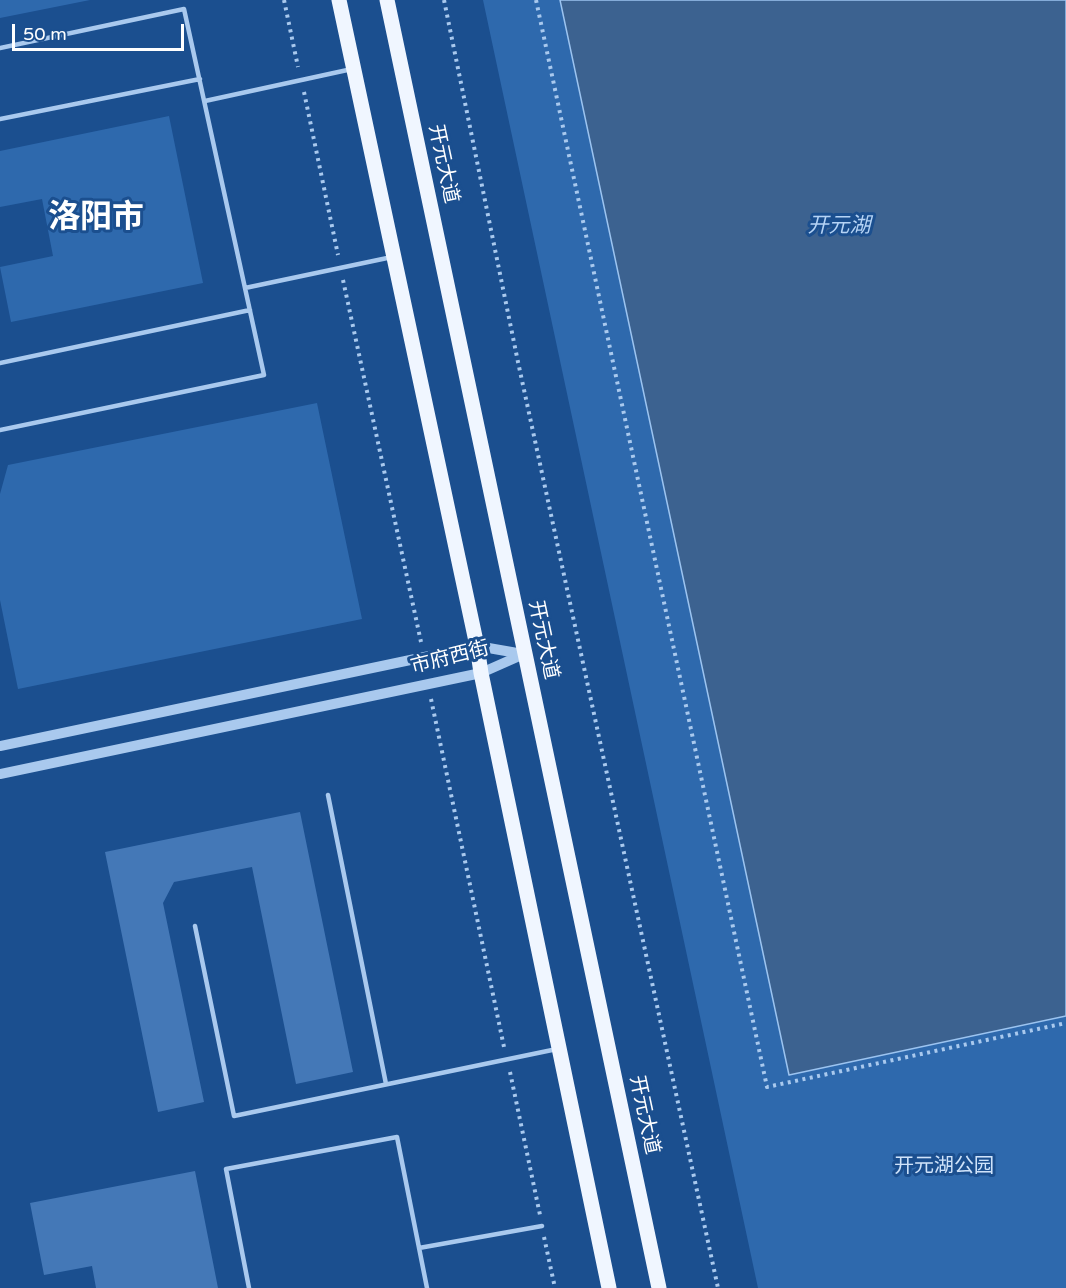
<!DOCTYPE html>
<meta charset="utf-8">
<style>
body{margin:0}
#map{position:relative;width:1066px;height:1288px;overflow:hidden;background:#1b4f8f;font-family:"Varela Round",sans-serif}
canvas{display:block}
.scale{position:absolute;left:12px;top:24px;width:172px;height:27px;box-sizing:border-box;border:3px solid #fff;border-top:0;padding-left:8px;font-size:18px;line-height:21px;white-space:nowrap;color:#fff;-webkit-text-stroke:4px #1b4f8f;paint-order:stroke}
</style>
<div id="map">
<canvas width="1066" height="1288"></canvas>
<div class="scale">50 m</div>
</div>
<script>
const ctx = document.querySelector('canvas').getContext('2d');
ctx.lineJoin = 'round';
function fill(path, color) {
  ctx.fillStyle = color;
  ctx.fill(path, 'evenodd');
}
function stroke(path, color, width, dash) {
  ctx.strokeStyle = color;
  ctx.lineWidth = width;
  ctx.lineCap = dash ? 'butt' : 'round';
  ctx.setLineDash(dash || []);
  ctx.stroke(path);
}
function label(font, color, halo, rows, align = 'center') {
  ctx.font = font + ' "Varela Round","Noto Sans SC",sans-serif';
  ctx.lineWidth = 6;
  ctx.setLineDash([]);
  ctx.textBaseline = 'middle';
  ctx.strokeStyle = halo;
  ctx.fillStyle = color;
  for (const [text, x, y, turn = 0] of rows) {
    ctx.save();
    ctx.translate(x, y);
    ctx.rotate((+turn || 0) * Math.PI / 180);
    ctx.textAlign = isNaN(turn) ? turn : align;
    if (halo) ctx.strokeText(text, 0, 0);
    ctx.fillText(text, 0, 0);
    ctx.restore();
  }
}
const green = new Path2D(`
 M0,0H90L0,18Z
 M483,0H560L789,1075L1066,1016V1288H758Z
 M169,116L203,283L11,322L0,267L53,256L42,199L0,207V151Z
 M317,403L362,619L18,689L0,600V494L8,465Z`);
const water = new Path2D(`
 M560,0H1066V1016L789,1075Z`);
const building = new Path2D(`
 M300,812L353,1072L296,1084L252,867L174,882L163,903L204,1102L158,1112L105,852Z
 M195,1171L218,1288H96L92,1266L44,1275L30,1203Z`);
const path = new Path2D(`
 M284,0L298,67
 M444,0L518,362L718,1288
 M536,0L767,1087L1066,1023
 M304,92L338,255
 M343,280L421,642
 M431,699L504,1047
 M510,1072L540,1215
 M544,1237L555,1288`);
const service = new Path2D(`
 M0,48L184,9L264,375L0,430
 M205,101L352,69
 M0,119L200,79
 M245,288L392,257
 M0,363L250,310
 M328,795L386,1084
 M195,926L234,1116L557,1049
 M419,1248L542,1226
 M249,1288L226,1169L397,1137L427,1288`);
const tertiary = new Path2D(`
 M0,746L477,646L523,654
 M0,774L481,673L524,654`);
const primary = new Path2D(`
 M339,0L477,646L481,673L609,1288
 M387,0L659,1288`);
const streetNames = [
 ["开元大道",443,164,78],
 ["开元大道",543,640,78],
 ["市府西街",450,658,-14],
 ["开元大道",644,1115,78]
];
const parkNames = [
 ["开元湖公园",944,1167]
];
const waterNames = [
 ["开元湖",839,226]
];
const townNames = [
 ["洛阳市",96,219]
];
fill(green, '#2e69ad');
fill(water, '#3c6290');
stroke(water, '#9cc4f0', 1.5);
fill(building, '#4478b7');
stroke(path, '#a9c9ee', 4, [3, 4.5]);
stroke(service, '#a9c9ee', 4.5);
stroke(tertiary, '#a9c9ee', 10);
stroke(primary, '#f0f6ff', 15);
label('20px', '#fff', '#1b4f8f', streetNames);
label('20px', '#cfe3fa', '#1b4f8f', parkNames);
label('italic 21px', '#b5d3f5', '#1b4f8f', waterNames);
label('bold 32px', '#fff', '#1b4f8f', townNames);
</script>
